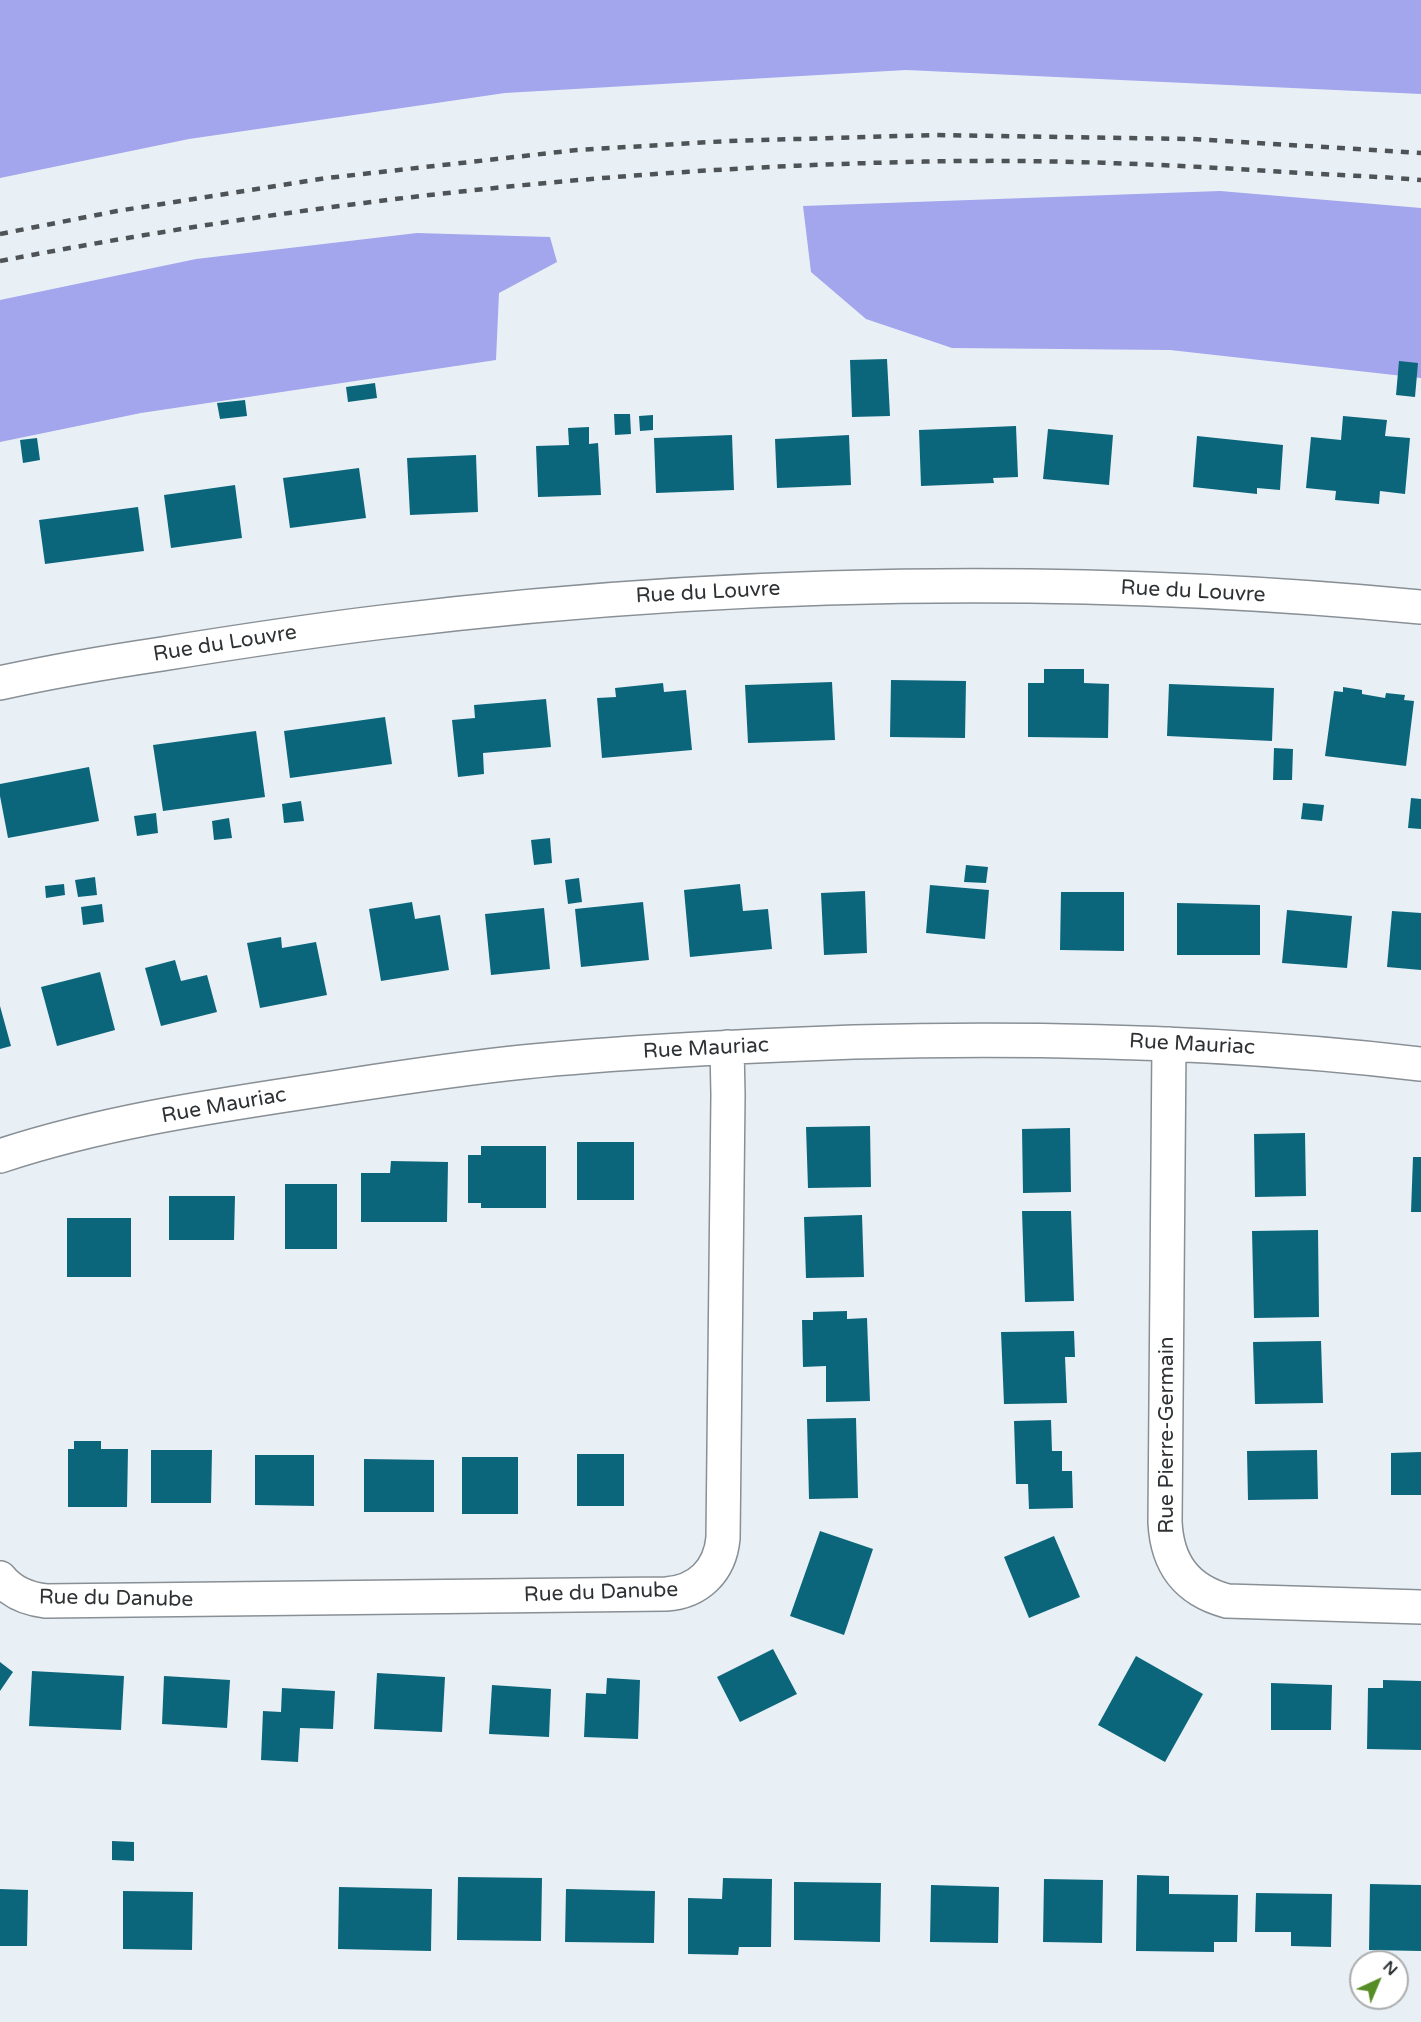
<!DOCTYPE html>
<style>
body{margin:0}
#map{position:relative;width:1421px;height:2022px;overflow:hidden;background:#e8f0f6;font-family:"Varela Round",sans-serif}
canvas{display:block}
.north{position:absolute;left:1349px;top:1950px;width:60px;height:60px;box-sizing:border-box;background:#fff;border:2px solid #acadae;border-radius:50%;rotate:44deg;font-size:16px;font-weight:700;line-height:24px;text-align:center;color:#2f3234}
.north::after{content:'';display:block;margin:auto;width:21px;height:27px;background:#578d26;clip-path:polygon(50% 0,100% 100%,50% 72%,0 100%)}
</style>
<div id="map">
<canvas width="1421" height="2022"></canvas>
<div class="north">N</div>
</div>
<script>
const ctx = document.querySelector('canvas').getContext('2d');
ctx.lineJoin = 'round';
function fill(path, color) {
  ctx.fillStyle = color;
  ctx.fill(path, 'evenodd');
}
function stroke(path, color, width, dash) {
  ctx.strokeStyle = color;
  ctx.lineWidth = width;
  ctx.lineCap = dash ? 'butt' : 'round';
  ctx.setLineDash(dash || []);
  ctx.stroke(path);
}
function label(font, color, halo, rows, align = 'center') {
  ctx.font = font + ' "Varela Round",sans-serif';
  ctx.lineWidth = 6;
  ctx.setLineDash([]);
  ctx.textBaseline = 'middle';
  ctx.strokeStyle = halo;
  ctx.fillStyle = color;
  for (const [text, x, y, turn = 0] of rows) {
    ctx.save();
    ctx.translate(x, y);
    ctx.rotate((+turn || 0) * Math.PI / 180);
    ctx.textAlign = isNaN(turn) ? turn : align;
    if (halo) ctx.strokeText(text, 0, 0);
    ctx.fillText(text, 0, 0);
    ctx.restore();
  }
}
const forest = new Path2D(`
 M0,0H1421V94L906,70L505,93L189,139L0,178Z
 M1220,191L1421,208V378L1170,350L952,348L866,319L811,272L803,206Z
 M417,233L550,237L557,262L499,293L496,360L141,413L0,442V300L196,259Z`);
const building = new Path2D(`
 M887,359L890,416L852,417L850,360Z
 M1399,361L1418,363L1415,397L1396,395Z
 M375,383L377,398L348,402L346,387Z
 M245,400L247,416L220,419L217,403Z
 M614,414H630L631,434L615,435Z
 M653,415V430L640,431L639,416Z
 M1343,416L1387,420L1385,436L1410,438L1405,494L1380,491L1379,504L1335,500L1336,491L1306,488L1311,437L1341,440Z
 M1016,426L1018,477L993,478L994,483L921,486L919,430Z
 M589,427V444L598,443L601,495L538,497L536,446L569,445L568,428Z
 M1048,429L1113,435L1109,485L1043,479Z
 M732,435L734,490L656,493L654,438Z
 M849,435L851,485L777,488L775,439Z
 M1197,436L1283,445L1280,490L1257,488V494L1193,487Z
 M37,438L40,460L23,463L20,440Z
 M476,455L478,512L410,515L407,458Z
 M359,468L366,518L290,528L283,478Z
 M235,485L242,538L171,548L164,495Z
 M138,507L144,551L45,564L39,520Z
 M1044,669H1084V683L1109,684L1108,738L1028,737V683H1044Z
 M891,680L966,681L965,738L890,737Z
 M832,682L835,740L748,743L745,685Z
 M663,683L664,692L686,690L692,750L602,758L597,698L616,697L615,688Z
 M1169,684L1274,688L1272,741L1167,736Z
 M1343,687L1362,690V694L1385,698L1386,693L1405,695L1404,700L1414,701L1406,766L1325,756L1334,691L1343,692Z
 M546,699L551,747L483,753L484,774L458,777L452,720L475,718L474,705Z
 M385,717L392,764L290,778L284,731Z
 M256,731L265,797L163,811L153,745Z
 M1274,748L1293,749L1292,780H1273Z
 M89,767L99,821L8,838L0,796V784Z
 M1411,798L1421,799V829L1408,828Z
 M301,801L304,821L284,823L282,804Z
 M1303,803L1324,805L1322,821L1301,819Z
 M156,813L158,833L137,836L134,816Z
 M229,818L232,838L214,840L212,821Z
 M550,838L552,863L534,865L531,840Z
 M966,865L988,867L986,883L964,882Z
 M95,877L97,895L78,897L75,880Z
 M579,878L582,902L568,904L565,880Z
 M64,884L65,895L46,898L45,886Z
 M740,884L743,911L768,909L772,949L690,957L684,890Z
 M930,885L989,890L985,939L926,933Z
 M865,891L867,953L824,955L821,893Z
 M1061,892H1124V951L1060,950Z
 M412,902L415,919L440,915L449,970L381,981L369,909Z
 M643,902L649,960L581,967L575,909Z
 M1177,903L1260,905V955H1177Z
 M102,904L104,922L83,925L81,907Z
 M544,908L550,969L491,975L485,914Z
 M1287,910L1352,916L1347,968L1282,963Z
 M1392,911L1421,913V970L1387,967Z
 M281,937L282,948L316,942L327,995L260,1008L247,943Z
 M175,960L181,981L207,975L217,1012L161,1026L145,968Z
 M100,972L115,1030L57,1046L41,987Z
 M0,1006L11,1046L0,1049Z
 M870,1126L871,1187L808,1188L806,1127Z
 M1070,1128L1071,1192L1023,1193L1022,1129Z
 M1305,1133L1306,1196L1255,1197L1254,1134Z
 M577,1142H634V1200H577Z
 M481,1146H546V1208H481V1203H468V1155H481Z
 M1413,1157H1421V1212H1411Z
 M391,1161L448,1162L447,1222H361V1173H390Z
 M285,1184H337V1249H285Z
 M169,1196H235L234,1240H169Z
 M1022,1211H1071L1074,1301L1025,1302Z
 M862,1215L864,1277L806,1278L804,1217Z
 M67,1218H131V1277H67Z
 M1318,1230L1319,1317L1254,1318L1252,1231Z
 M847,1311V1319L867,1318L870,1401L826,1402V1366L803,1367L802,1320H813V1312Z
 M1074,1331L1075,1357H1065L1067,1403L1004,1404L1001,1332Z
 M1321,1341L1323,1403L1255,1404L1253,1342Z
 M856,1418L858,1498L809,1499L807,1419Z
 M1051,1420L1052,1451H1062V1471H1072L1073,1508L1029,1509L1028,1484H1016L1014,1421Z
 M74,1441H101V1449H128L127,1507H68V1449H74Z
 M151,1450H212L211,1503H151Z
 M1317,1450L1318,1499L1248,1500L1247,1451Z
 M1421,1452V1495H1391V1453Z
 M577,1454H624V1506H577Z
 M255,1455H314V1506L255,1505Z
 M462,1457H518V1514H462Z
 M364,1459L434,1460V1512H364Z
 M820,1531L873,1549L844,1635L790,1616Z
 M1054,1536L1080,1597L1029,1618L1004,1557Z
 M773,1649L797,1694L740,1722L717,1677Z
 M1136,1656L1203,1694L1165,1762L1098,1725Z
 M0,1662L13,1672L0,1691Z
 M32,1671L124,1676L121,1730L29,1726Z
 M377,1673L445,1677L442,1732L374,1729Z
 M164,1676L230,1680L227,1728L162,1724Z
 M607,1678L640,1680L638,1739L584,1737L586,1693L606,1694Z
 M1383,1680L1421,1681V1750L1367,1749L1368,1688H1383Z
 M1271,1683L1332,1685L1331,1730H1271Z
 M492,1685L551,1689L549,1737L489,1734Z
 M282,1688L335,1691L333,1729L300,1728L298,1762L261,1760L263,1711L281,1712Z
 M112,1841L134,1842V1861L112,1860Z
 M1137,1875L1169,1876V1894L1238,1895L1237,1942H1214V1952L1136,1951Z
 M458,1877L542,1878L541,1941L457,1940Z
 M723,1878L772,1879L771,1947H739L738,1955L688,1954V1898L722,1899Z
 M1044,1879L1103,1880L1102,1943L1043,1942Z
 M794,1882L881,1883L880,1942L794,1940Z
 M1370,1884L1421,1885V1951L1369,1950Z
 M931,1885L999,1887L998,1943L930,1942Z
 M339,1887L432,1889L431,1951L338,1949Z
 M0,1889L28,1890L27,1946H0Z
 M566,1889L655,1891L654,1943L565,1942Z
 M123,1891L193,1892L192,1950L123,1949Z
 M1256,1893L1332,1894L1331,1947L1291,1946V1932H1255Z`);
const minor = new Path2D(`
 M0,683C54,671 108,662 162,654C236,642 309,631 383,622C727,580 1076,574 1421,607
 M1169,1044L1165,1522C1167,1563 1186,1590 1227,1601L1421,1607
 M0,1156C112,1119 229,1104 345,1086C404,1077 464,1068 523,1062C633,1051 743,1046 854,1042C1043,1037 1233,1042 1421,1064
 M0,1578C12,1593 28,1599 46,1601L666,1594C698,1592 720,1571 723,1538L728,1095L727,1047`);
const rail = new Path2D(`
 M0,234L117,211L327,178L577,150L728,141L936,135L1193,139L1421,153
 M0,261C317,200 639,165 962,161C1070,160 1177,165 1285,172C1330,175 1376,176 1421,180`);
const streetNames = [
 ["Rue du Louvre",1193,592,3],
 ["Rue du Louvre",708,593,-3],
 ["Rue du Louvre",225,644,-9],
 ["Rue Mauriac",1192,1045,3],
 ["Rue Mauriac",706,1049,-3],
 ["Rue Mauriac",224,1106,-10],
 ["Rue Pierre-Germain",1167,1435,-90],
 ["Rue du Danube",601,1593,-2],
 ["Rue du Danube",116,1599,1]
];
fill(forest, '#a3a5ed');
fill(building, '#0c667b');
stroke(minor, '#888f95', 36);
stroke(minor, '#fff', 33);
stroke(rail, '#4f5355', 4.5, [8, 8]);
label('21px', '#2f3234', '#fff', streetNames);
</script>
